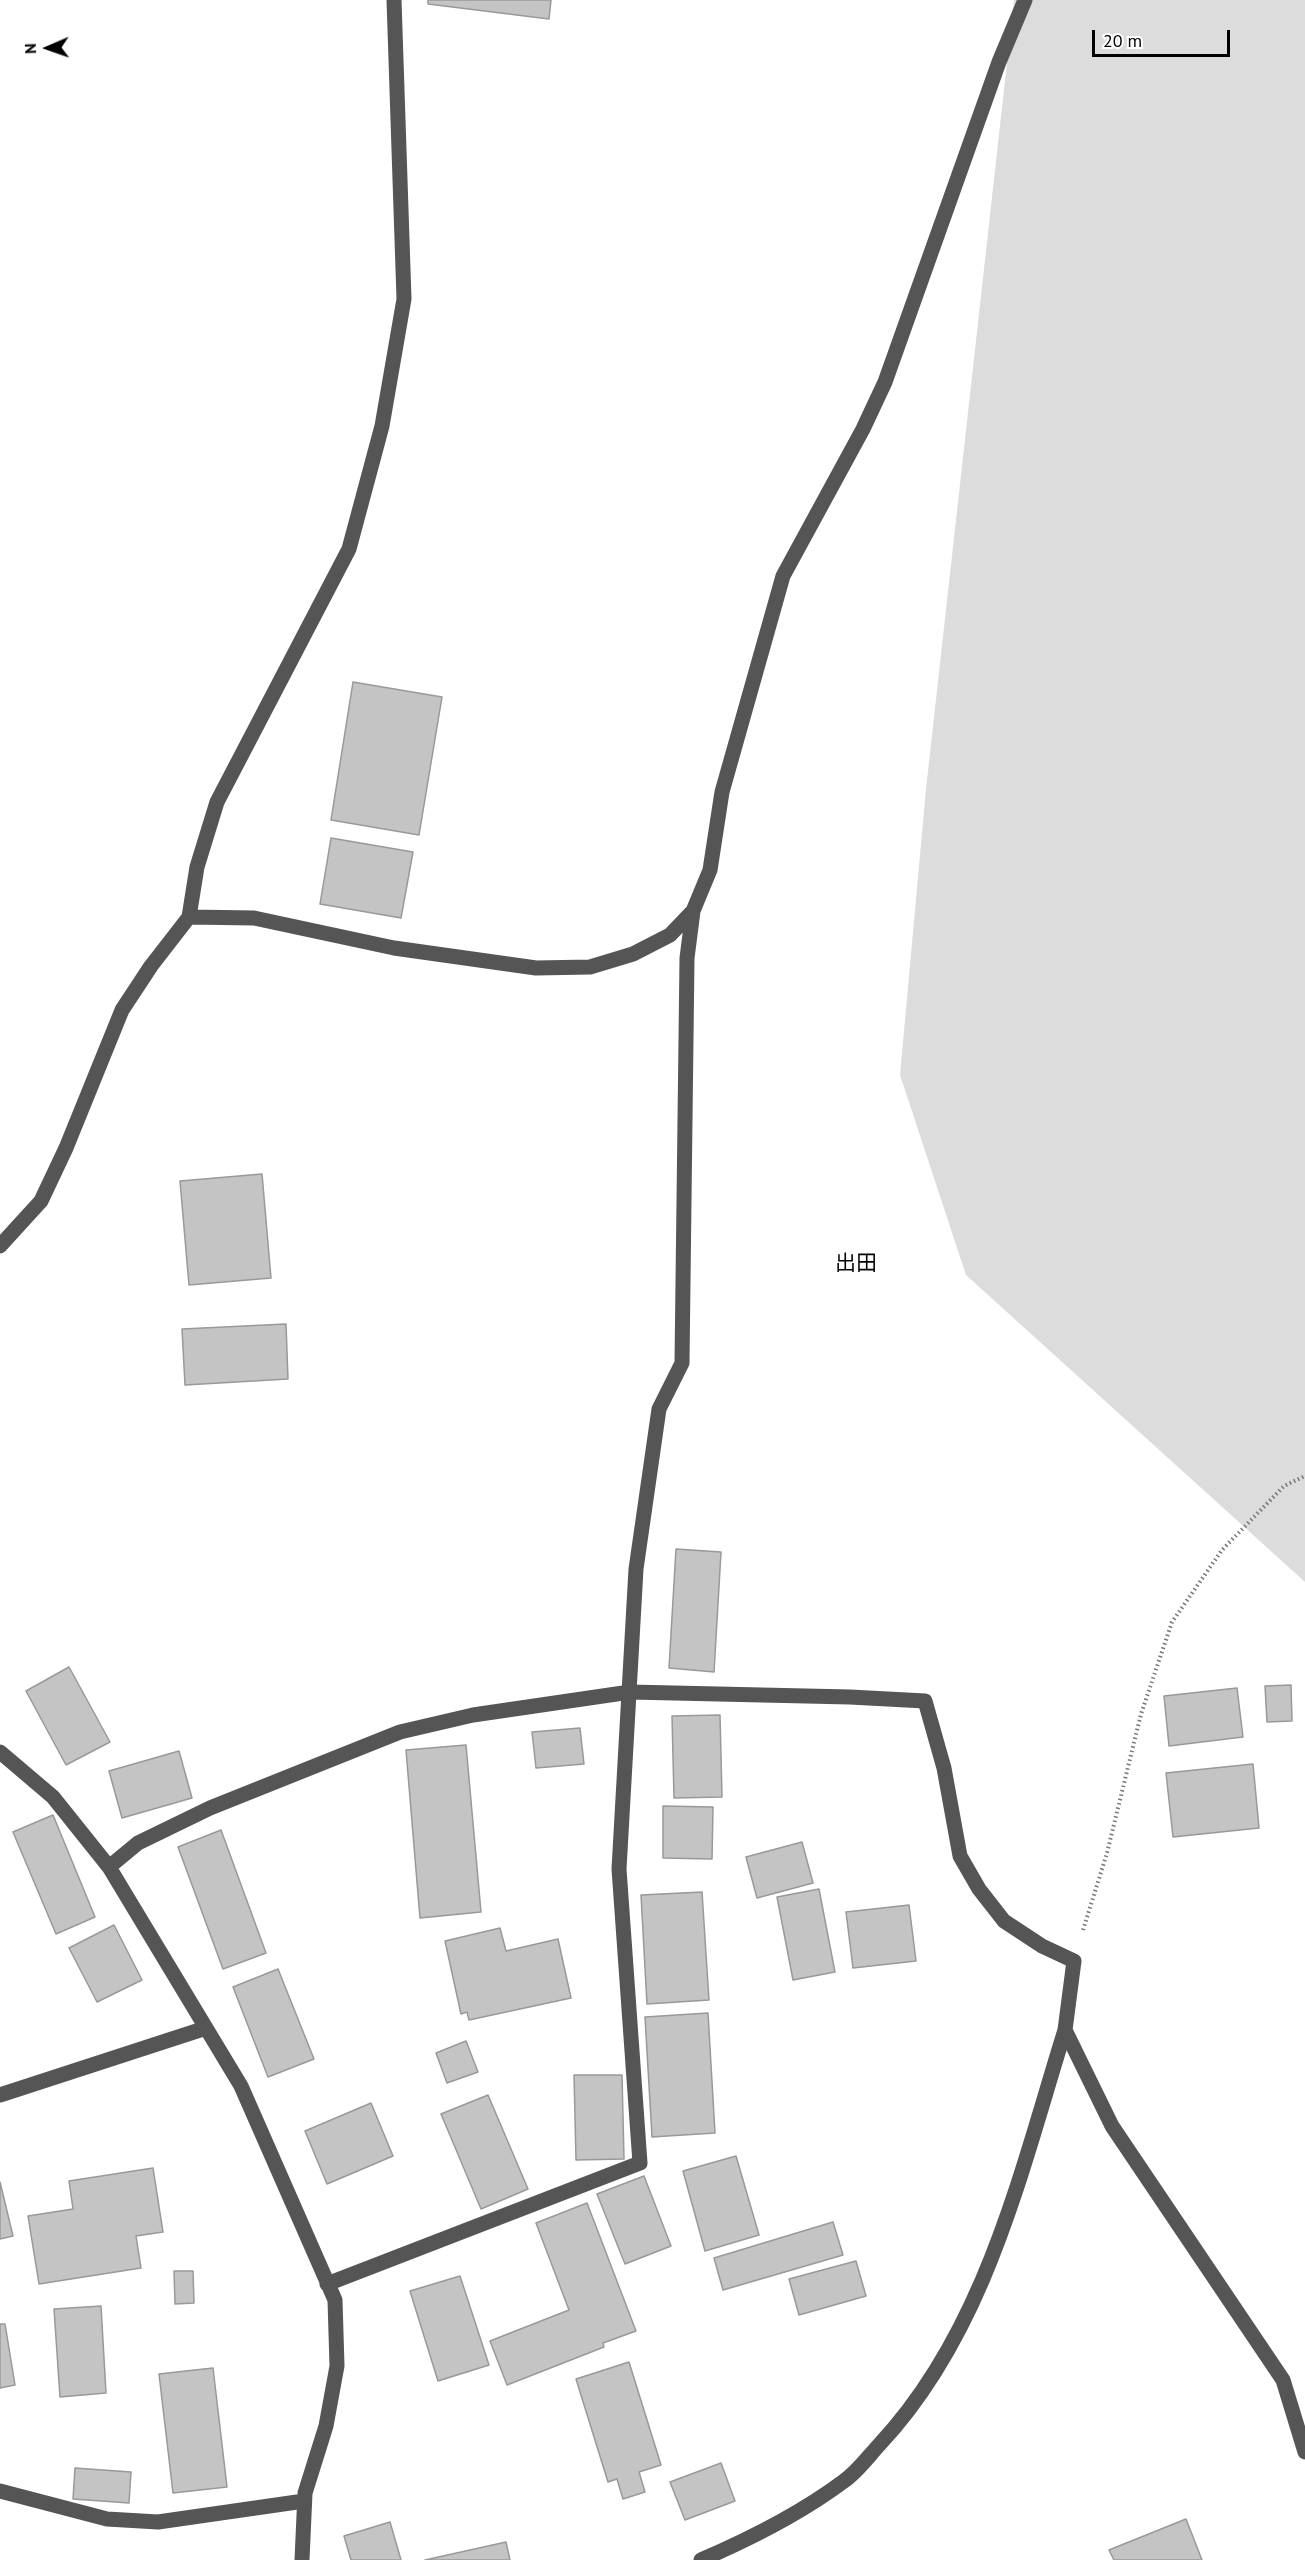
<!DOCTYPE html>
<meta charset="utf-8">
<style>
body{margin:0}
#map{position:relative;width:1305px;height:2560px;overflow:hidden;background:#fff;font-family:"PT Sans",sans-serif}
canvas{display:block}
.north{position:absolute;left:18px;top:18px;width:60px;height:60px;-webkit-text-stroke:4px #fff;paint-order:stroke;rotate:268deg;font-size:16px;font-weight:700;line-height:24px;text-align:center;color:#000}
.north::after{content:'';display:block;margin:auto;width:21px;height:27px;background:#000;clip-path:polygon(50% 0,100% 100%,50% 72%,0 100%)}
.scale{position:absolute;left:1092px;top:30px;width:138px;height:27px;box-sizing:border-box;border:3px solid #000;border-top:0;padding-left:8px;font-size:18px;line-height:21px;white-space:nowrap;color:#000;-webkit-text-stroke:4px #fff;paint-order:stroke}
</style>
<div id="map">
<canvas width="1305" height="2560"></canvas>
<div class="north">N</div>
<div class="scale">20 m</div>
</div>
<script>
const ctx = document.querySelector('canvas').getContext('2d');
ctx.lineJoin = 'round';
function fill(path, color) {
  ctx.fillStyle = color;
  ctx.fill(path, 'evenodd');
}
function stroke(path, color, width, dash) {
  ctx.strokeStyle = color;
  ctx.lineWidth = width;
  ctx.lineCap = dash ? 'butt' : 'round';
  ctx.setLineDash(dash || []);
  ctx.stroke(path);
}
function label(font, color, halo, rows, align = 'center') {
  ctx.font = font + ' "PT Sans","Noto Sans JP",sans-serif';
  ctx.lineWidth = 4.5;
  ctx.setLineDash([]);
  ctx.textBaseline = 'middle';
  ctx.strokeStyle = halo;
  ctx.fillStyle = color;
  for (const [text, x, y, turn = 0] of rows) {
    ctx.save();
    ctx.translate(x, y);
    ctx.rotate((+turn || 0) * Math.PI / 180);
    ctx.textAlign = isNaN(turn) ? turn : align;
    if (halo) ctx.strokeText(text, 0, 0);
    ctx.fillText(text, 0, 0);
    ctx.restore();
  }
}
const green = new Path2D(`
 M1014,0H1305V1582L966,1275L900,1075L926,789Z`);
const building = new Path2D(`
 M428,0H551L549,19L428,4Z
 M353,682L442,697L419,835L331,820Z
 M331,838L413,852L401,918L320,904Z
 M262,1174L271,1278L189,1285L180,1181Z
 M286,1324L288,1379L185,1385L182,1329Z
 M676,1549L721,1552L714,1672L669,1668Z
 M69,1667L110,1742L66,1765L26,1691Z
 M1291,1685L1292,1721L1267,1722L1265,1686Z
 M1237,1688L1243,1737L1169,1746L1164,1696Z
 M720,1715L722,1797L674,1798L672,1716Z
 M580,1728L584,1764L536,1768L532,1732Z
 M466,1745L481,1912L420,1918L406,1750Z
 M179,1751L192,1798L122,1818L109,1771Z
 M1253,1764L1259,1828L1173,1837L1166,1773Z
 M663,1806L713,1807L712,1859L663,1858Z
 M53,1815L95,1917L56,1934L13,1832Z
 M221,1830L266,1953L223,1969L178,1847Z
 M802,1842L813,1883L757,1898L746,1857Z
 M819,1889L835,1972L793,1980L777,1897Z
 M702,1892L709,2000L647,2004L641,1895Z
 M909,1905L916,1961L853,1968L846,1912Z
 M114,1925L142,1980L97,2002L69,1948Z
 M500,1928L506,1951L558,1939L571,1998L469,2020L467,2012L461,2014L445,1941Z
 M278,1969L314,2059L268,2077L233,1987Z
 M708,2013L715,2133L652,2137L645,2017Z
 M466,2041L478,2072L447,2083L436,2053Z
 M574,2075H622L624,2159L576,2160Z
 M488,2095L528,2189L481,2209L441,2114Z
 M371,2103L393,2156L327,2184L305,2131Z
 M736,2156L759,2235L705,2251L683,2171Z
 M153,2168L163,2232L136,2236L141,2268L39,2284L28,2216L73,2209L69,2181Z
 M644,2176L671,2246L625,2264L597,2194Z
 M0,2182L13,2236L0,2239Z
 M587,2203L636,2331L603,2343L604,2347L507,2385L490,2341L569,2310L536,2223Z
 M833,2222L843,2255L723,2290L714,2258Z
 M856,2261L866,2296L799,2315L789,2279Z
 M174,2271H193L194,2303L175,2304Z
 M460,2276L489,2365L438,2381L410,2291Z
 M101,2306L106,2393L60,2397L54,2309Z
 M0,2324H5L15,2385L0,2388Z
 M629,2362L661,2465L639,2472L645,2492L623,2499L617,2479L608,2482L576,2379Z
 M213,2368L227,2487L173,2493L159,2374Z
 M721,2463L735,2501L685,2520L670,2482Z
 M75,2468L131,2472L129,2503L73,2499Z
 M1186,2519L1202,2560H1114L1109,2550Z
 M390,2522L401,2560H351L344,2536Z
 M506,2542L510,2560H425Z`);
const path = new Path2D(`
 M1083,1930L1107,1853L1141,1714L1172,1622L1222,1550L1284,1486L1305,1476`);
const minor = new Path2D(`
 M189,917L254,918L394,948L536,968L590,967L633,954L670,935L693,911L710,870L722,792L783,576L863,429L885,382L999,62L1025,0
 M0,1246L41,1201L66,1148L122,1010L151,966L189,917L197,867L217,802L349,549L382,426L404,299L394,0
 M0,1752L53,1797L109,1867L241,2086L335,2300L337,2366L326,2426L305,2493L302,2560
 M109,1867L138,1843L210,1808L400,1732L473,1715L630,1692L850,1697L925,1701L944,1768L960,1856L979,1889L1004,1921L1042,1946L1074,1961L1065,2030L1112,2126L1283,2380L1305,2452
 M0,2095L206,2028
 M327,2284L640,2163L619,1869L636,1569L659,1409L682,1363L687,958L693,911
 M0,2491L107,2519L158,2522L304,2501
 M701,2560C752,2538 800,2514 844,2481C857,2472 868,2457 879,2445C985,2332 1020,2174 1065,2030`);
const quarterNames = [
 ["出田",856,1264]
];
fill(green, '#dcdcdc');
fill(building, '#c4c4c4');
stroke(building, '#999', 1.5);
stroke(path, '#777', 4, [1.5, 3]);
stroke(minor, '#555', 15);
label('21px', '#000', '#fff', quarterNames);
</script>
